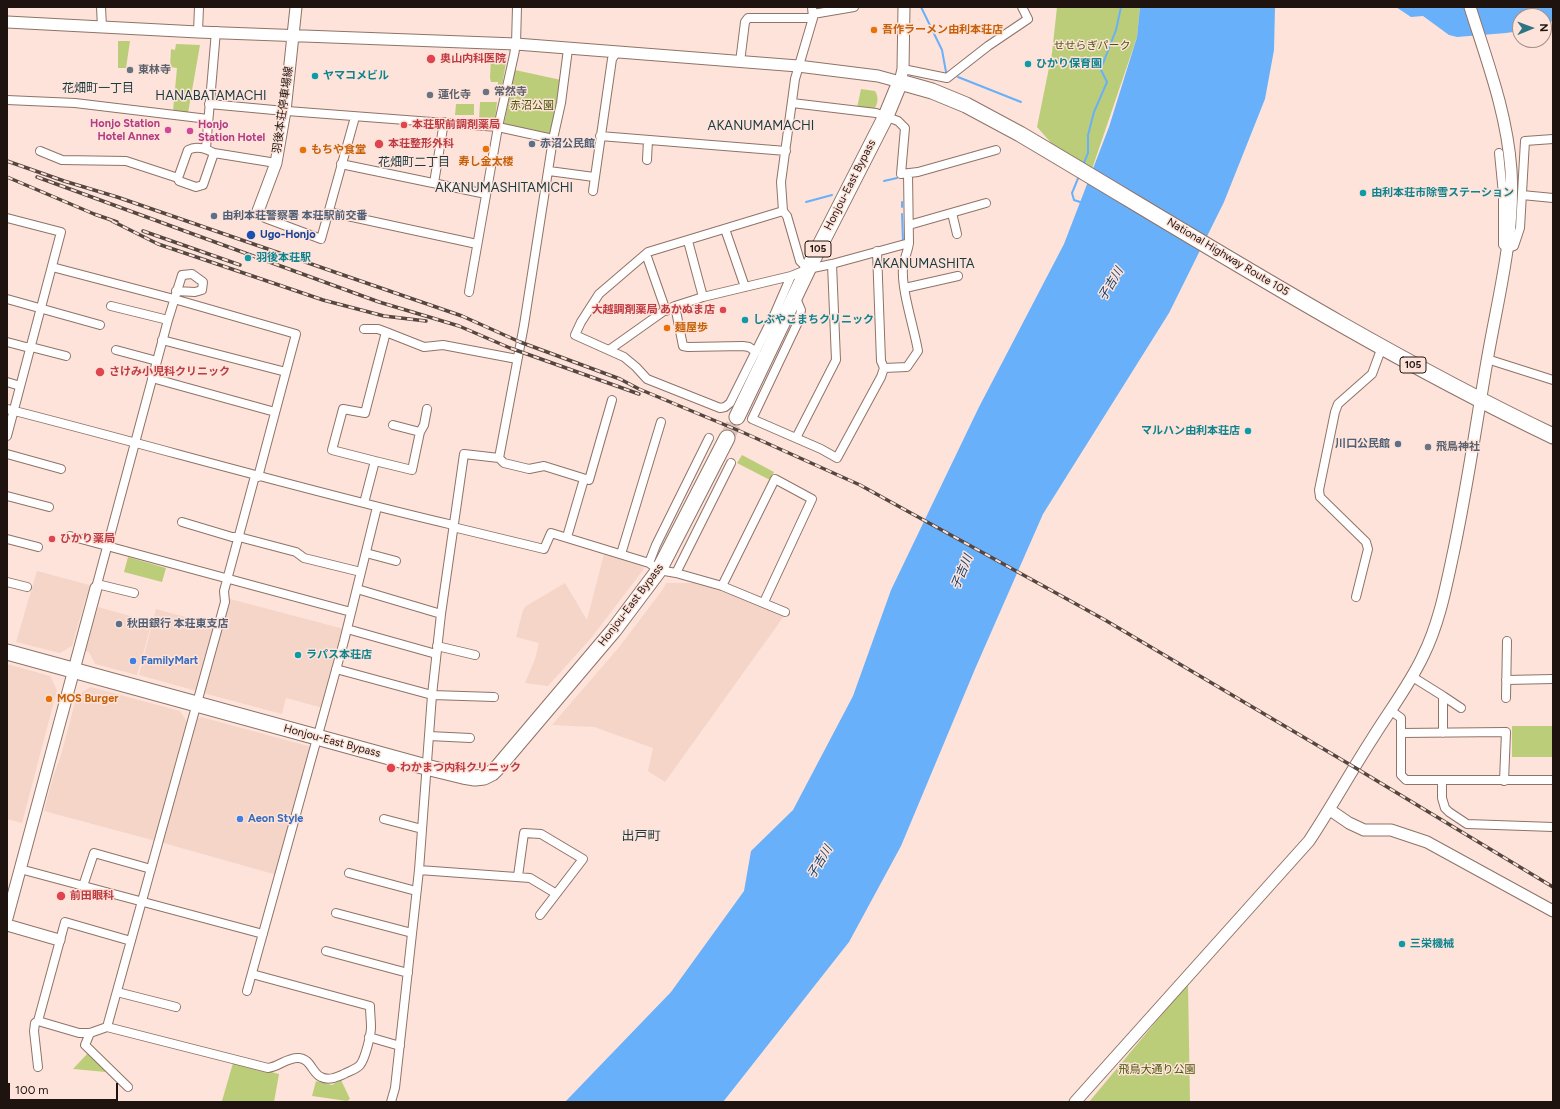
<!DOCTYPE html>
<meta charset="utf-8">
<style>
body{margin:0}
#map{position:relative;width:1560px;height:1109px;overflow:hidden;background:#fde3d9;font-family:Figtree,sans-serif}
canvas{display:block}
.frame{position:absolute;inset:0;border:8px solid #1e130f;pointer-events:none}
.north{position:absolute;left:1512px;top:8px;width:40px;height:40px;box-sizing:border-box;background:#fde3d9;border:1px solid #a49088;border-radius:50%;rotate:89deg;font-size:11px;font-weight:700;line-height:16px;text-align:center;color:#1e130f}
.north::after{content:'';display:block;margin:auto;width:14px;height:18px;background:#2f7482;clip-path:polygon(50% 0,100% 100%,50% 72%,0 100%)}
.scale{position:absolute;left:8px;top:1083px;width:110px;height:18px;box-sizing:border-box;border:2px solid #1e130f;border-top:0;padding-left:5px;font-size:12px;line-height:14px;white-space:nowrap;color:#1e130f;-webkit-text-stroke:3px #fde3d9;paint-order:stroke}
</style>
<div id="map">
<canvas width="1560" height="1109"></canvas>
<div class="frame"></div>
<div class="north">N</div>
<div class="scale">100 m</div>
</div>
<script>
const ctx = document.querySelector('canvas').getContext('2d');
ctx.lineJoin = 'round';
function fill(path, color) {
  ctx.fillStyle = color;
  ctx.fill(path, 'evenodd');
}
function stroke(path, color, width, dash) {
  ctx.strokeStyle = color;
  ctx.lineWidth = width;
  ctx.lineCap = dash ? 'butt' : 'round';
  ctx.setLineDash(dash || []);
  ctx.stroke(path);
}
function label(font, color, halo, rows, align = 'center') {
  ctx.font = font + ' Figtree,"Noto Sans JP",sans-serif';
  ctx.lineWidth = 3;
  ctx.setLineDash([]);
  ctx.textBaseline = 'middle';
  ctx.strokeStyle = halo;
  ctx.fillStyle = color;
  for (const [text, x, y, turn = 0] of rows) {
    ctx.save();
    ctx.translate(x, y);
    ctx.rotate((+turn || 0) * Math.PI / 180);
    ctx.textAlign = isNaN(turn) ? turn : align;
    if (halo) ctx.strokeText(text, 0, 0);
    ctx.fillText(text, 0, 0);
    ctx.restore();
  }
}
const built = new Path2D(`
 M604,554L644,567L643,570L592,637L548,686L525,683L535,659L539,643L516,637L523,610L526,606L565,583L587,620Z
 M37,571L93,586L86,597L72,646L60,653L16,642Z
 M666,583H695L754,602L784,616L665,782L648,771L653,748L594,727L552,725L620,646L663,589Z
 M230,599L344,629L323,708L286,698L282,714L203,693Z
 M98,607L152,622L137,675L95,664L89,652L85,651Z
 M156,609L215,625L197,691L139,675Z
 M7,664L50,676L57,690L22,823L7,819Z
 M91,687L180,711L187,722L156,841L44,811L53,777L61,755L77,695Z
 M201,717L312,747L277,875L160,842L195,721Z`);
const green = new Path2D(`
 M1057,7H1140L1137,37L1092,169L1054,146L1037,127L1052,53Z
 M118,41H130L126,68H118Z
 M176,44L200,45L188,113L173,111L177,68L170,67L171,49L175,50Z
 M491,57H507L500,97L498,96V82H491L490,78Z
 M515,70L561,80L551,133L547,135L507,127L504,123Z
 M861,89L875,91C879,97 878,104 874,109L857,108Z
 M480,102H497L495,120L492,122L479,121Z
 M456,104H474V115H455Z
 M742,455L774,472L770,480L737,463Z
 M128,557L166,568L162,582L124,572Z
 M1512,726H1553V757H1512Z
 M1188,983L1190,1102H1089Z
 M88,1053L106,1072L73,1069Z
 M233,1063L279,1074L274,1102L222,1101Z
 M341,1080L350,1099L347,1101L312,1096L316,1081L332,1085Z`);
const water = new Path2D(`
 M1140,7H1275L1274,50L1265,99L1224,202L1169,313L1043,514L975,669L901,846L849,942L723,1102H565L671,992L744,891L751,851L793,810L853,696L891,590L979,407L1064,244L1109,127L1137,37Z
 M1396,7H1553V21L1544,25V16H1520V31L1506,33L1457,37L1449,35L1423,16L1411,17Z`);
const stream = new Path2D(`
 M921,7L942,50L946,72
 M958,77L1021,102
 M1083,165L1088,153V135L1094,112L1107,82L1101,70L1102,66L1116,30L1121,7
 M1079,176L1072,193L1074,200L1080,202
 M884,181L897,178
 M806,202L832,195
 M902,202V207
 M902,214L903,242`);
const highwayTunnel = new Path2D(`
 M727,438L737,417`);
const street = new Path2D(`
 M101,7L102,27
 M813,14L854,7
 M198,32L199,7
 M740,62L745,22L748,18H813
 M903,69L947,78L988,46L1028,19L1022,7
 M7,100L75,103L208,119
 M792,103L876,113L898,121L905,128L901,174L918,172L996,150
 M209,104L274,110L498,127L553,139
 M600,136L786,151
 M206,148L216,31
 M40,151L62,160L126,161L178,178L179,181L196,187L203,185L214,153
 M1499,153L1503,194V245L1508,248L1514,246L1520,228L1525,141L1553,139
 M647,160L648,140
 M341,164L486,194
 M549,171L594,177
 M178,178L188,150C197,145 206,149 214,153L276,163
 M434,183L444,122
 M593,191L612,59L616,53
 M1522,195L1553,198
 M258,211L265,218L321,239L355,117
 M783,211L648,252L599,294L581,322L575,335L624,357L636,367L647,379L720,408L725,407L730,403L775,313L791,276
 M329,212L477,244
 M952,213L957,234
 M7,218L61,232L7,436
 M909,225L986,203
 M725,229L745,287
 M688,241L703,297
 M646,254L666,311
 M52,267L174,299L296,334L258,477
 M808,269L800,261L787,216L783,211L781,182L795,79L813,18L812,7
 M905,288L958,276
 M469,292L498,127L514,55L516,44L517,7
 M795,296L801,310L799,320L752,419L821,449L837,458L881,377L884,368L881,361L877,251
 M7,299L100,325
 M111,306L168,320
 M675,306L683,346L688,347L743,346L749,347L756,352
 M386,332L424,347L443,345L517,359
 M162,340L286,372
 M7,342L26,347H31L66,356
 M116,350L157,361
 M609,350L664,311L675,306L703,297L791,276L808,269L832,264L909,243
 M1487,359L1553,380
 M884,368L907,367L918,351C914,327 901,290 903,267C904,259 908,251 909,243L908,174
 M152,378L275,412
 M7,382L20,386
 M7,409C156,447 303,490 453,525
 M393,425L420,432
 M796,438L836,360L832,264
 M7,454L61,469
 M499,458L524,325L553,139L561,103L568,49
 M375,461L412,470L420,432L424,425L427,409
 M7,496L49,507
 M364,503L375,461L332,450L343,409L365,413L386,332L378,329H364
 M182,522L232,537H239L296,552L304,558L361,572
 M453,527L544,549L551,533L649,563L659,570L676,573L722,586L785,612
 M70,536L351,612
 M567,537L584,479
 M7,539L38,547
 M366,553L396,561
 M621,554L661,422
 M649,563L656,545L709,438
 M676,573L731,463
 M7,582L27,587
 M97,584L134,593
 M722,586L775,479L812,499L764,602
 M96,588L168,320L182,275L192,274L203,282L202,290L195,292L176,291
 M357,589L441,614
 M1356,597L1368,549L1366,542L1320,497L1319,490L1335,412L1338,404L1372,374L1382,347
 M347,629L436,654
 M437,646L475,655
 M336,669L432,695L494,697
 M1411,676L1443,696V733
 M1506,680L1553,679
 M1443,696L1461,708
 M1506,698L1507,641
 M1390,710L1401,718V775L1406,780H1553
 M1401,733L1506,732L1504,781
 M429,736L470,738
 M1442,780V798L1445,808L1449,812L1467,824L1553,827
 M384,819L422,829
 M20,869L263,934
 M419,870L530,878L555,893
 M349,873L416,891
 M518,876L524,833L541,834L583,859L540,915
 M83,886L94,853L151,869
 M336,913L412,933
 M326,951L408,973
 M247,991L344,641L377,507
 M117,992L176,1007
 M38,1021L79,1033H90L107,1027L268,1068C279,1067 287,1057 299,1058C311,1059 312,1073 321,1077C329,1081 337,1077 344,1074C349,1071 357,1069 360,1065C365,1059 371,1035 371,1027C371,1020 370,1013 370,1006L252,974
 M107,1027L225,602L224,591L255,476
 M90,1033L85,1045L128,1087
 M369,1037L400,1046
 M38,1067L34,1031L35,1023L38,1021L65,922L131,941
 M391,1102L395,1088L419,870L432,695L441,614L464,454L499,458L504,463L529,469L544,466L589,480L612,400`);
const secondary = new Path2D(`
 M7,22L198,32L516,44L798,66L878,76L900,82L903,69L904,7
 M258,211L276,163L285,111L296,7
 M1330,810L1349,823L1364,830H1391L1427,842L1553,911
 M7,918L96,588
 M7,925L59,940
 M1075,1102L1309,841C1331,808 1350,773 1372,739C1388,713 1410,684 1423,656C1438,626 1445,592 1452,559C1466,495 1475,431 1486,367C1497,300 1515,239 1511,170C1507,113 1487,61 1470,7`);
const highway = new Path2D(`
 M737,417L808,269L886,116L900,82L932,91L966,105L1020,134C1196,238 1369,348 1553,436
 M7,652L426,767L463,776L475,778L484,777L492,773L498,767L614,630L659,570L727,438`);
const rail = new Path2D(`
 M7,161L64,181L117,197L462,316L520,342L620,379L639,389L742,432L860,485L1105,620L1354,767L1553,887
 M7,177L94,214L117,222
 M37,177L379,302L459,326L510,348L639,394
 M112,221L158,244L323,300L384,316L426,321
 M143,231L240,265`);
const markers = [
 [874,30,4,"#e8710a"],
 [431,59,5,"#e0444e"],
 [1028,64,4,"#0f9aa8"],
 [130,70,4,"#6b7280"],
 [315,76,4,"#0f9aa8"],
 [486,92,4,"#6b7280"],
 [430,95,4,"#6b7280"],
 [404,125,4,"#e0444e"],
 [168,130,4,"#d1479c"],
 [190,131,4,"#d1479c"],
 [379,144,5,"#e0444e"],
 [532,144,4,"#5c6f8a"],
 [486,149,4,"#e8710a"],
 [303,150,4,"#e8710a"],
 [1363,193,4,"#0f9aa8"],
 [214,216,4,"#5c6f8a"],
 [251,235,5,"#1a4fb4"],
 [248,258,4,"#0f9aa8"],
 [723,310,4,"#e0444e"],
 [745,320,4,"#0f9aa8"],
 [667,328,4,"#e8710a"],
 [100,372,5,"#e0444e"],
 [1248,431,4,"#0f9aa8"],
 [1398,444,4,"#5c6f8a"],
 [1428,447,4,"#6b7280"],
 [52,539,4,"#e0444e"],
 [119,624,4,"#5c6f8a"],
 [298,655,4,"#0f9aa8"],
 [133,661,4,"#3f7fe0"],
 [49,699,4,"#e8710a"],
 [391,768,5,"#e0444e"],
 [240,819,4,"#3f7fe0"],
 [61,896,5,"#e0444e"],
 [1402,944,4,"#0f9aa8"]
];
const shields = [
 [818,249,26],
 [1413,365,26]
];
const shieldNames = [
 ["105",818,249],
 ["105",1413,365]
];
const foodNames = [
 ["吾作ラーメン由利本荘店",882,30],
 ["もちや食堂",311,150],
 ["寿し金太楼",486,162,"center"],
 ["麺屋歩",675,328],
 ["MOS Burger",57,699]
];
const parkNames = [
 ["せせらぎパーク",1092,46],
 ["赤沼公園",532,106],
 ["飛鳥大通り公園",1157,1070]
];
const healthNames = [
 ["奥山内科医院",440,59],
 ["本荘駅前調剤薬局",412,125],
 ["本荘整形外科",388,144],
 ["大越調剤薬局 あかぬま店",715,310,"right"],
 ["さけみ小児科クリニック",109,372],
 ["ひかり薬局",60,539],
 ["わかまつ内科クリニック",400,768],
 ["前田眼科",70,896]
];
const cultureNames = [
 ["ひかり保育園",1036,64],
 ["ヤマコメビル",323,76],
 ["由利本荘市除雪ステーション",1371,193],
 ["羽後本荘駅",256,258],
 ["しぶやこまちクリニック",753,320],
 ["マルハン由利本荘店",1240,431,"right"],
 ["ラパス本荘店",306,655],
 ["三栄機械",1410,944]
];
const worshipNames = [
 ["東林寺",138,70],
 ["常然寺",494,92],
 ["蓮化寺",438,95],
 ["飛鳥神社",1436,447]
];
const streetNames = [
 ["羽後本荘停車場線",283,110,-82],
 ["Honjou-East Bypass",850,185,-63],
 ["National Highway Route 105",1228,257,31],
 ["Honjou-East Bypass",631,605,-53],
 ["Honjou-East Bypass",332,741,15]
];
const hotelNames = [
 ["Honjo Station",160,124],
 ["Hotel Annex",160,137],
 ["Honjo",198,125,"left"],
 ["Station Hotel",198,138,"left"]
];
const serviceNames = [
 ["赤沼公民館",540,144],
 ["由利本荘警察署 本荘駅前交番",222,216],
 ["川口公民館",1390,444,"right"],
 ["秋田銀行 本荘東支店",127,624]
];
const transitNames = [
 ["Ugo-Honjo",260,235]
];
const shopNames = [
 ["FamilyMart",141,661],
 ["Aeon Style",248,819]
];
const neighbourhoodNames = [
 ["花畑町一丁目",98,88],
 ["花畑町二丁目",414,162]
];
const waterNames = [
 ["子吉川",1111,284,-59],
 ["子吉川",962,572,-67],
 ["子吉川",820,862,-59]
];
const quarterNames = [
 ["HANABATAMACHI",211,96],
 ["AKANUMAMACHI",761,126],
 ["AKANUMASHITAMICHI",504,188],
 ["AKANUMASHITA",924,264],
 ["出戸町",641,836]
];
fill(built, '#f6d5c9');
fill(green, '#bccd79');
fill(water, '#69b0fa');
stroke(stream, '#69b0fa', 2);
stroke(highwayTunnel, '#dcc4bb', 15, [15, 8]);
stroke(street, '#8f7368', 10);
stroke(secondary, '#8f7368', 13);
stroke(highway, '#8f7368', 17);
stroke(street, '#fff', 8);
stroke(secondary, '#fff', 11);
stroke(highway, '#fff', 15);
stroke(rail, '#544640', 3.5);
stroke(rail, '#fde3d9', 2, [6]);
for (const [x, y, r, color] of markers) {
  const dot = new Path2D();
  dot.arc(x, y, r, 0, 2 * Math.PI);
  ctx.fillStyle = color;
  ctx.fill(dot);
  stroke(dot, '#fde3d9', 1.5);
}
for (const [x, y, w] of shields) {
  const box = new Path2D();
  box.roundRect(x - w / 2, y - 8, w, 16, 3);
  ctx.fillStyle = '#fde3d9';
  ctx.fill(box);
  stroke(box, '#1e130f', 1);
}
label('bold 10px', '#1e130f', null, shieldNames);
label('bold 11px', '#c56008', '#fde3d9', foodNames, 'left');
label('11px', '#4a5508', '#fde3d9', parkNames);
label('bold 11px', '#be3a42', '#fde3d9', healthNames, 'left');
label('bold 11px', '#0d838f', '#fde3d9', cultureNames, 'left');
label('bold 11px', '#5b616d', '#fde3d9', worshipNames, 'left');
label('11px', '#1e130f', '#fde3d9', streetNames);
label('bold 11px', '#b23c85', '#fde3d9', hotelNames, 'right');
label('bold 11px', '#4e5e75', '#fde3d9', serviceNames, 'left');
label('bold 11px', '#164399', '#fde3d9', transitNames, 'left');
label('bold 11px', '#366cbe', '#fde3d9', shopNames, 'left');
label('12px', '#193940', '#fde3d9', neighbourhoodNames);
label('italic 12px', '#124473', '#fde3d9', waterNames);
label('13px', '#193940', '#fde3d9', quarterNames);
</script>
